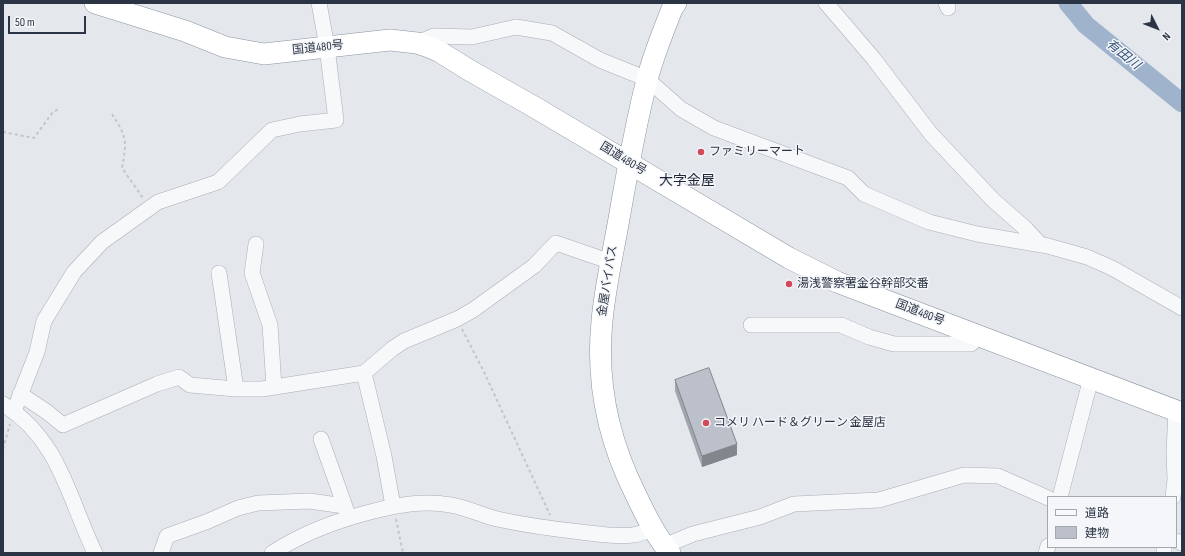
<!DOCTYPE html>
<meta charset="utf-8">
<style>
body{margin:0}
#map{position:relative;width:1185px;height:556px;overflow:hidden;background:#e4e7ec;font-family:"Sofia Sans Condensed","Noto Sans JP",sans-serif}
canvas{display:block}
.frame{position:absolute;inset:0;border:4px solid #2b3445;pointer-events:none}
.legend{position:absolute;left:1047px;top:496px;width:130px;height:52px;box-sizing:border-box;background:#f4f6f9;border:1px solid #a4a8b1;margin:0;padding:5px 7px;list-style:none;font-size:12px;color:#2b3445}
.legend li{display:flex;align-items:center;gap:8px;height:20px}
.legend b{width:20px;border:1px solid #a4a8b1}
.north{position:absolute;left:1137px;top:8px;width:40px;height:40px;-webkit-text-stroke:3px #f4f6f9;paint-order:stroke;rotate:132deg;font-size:11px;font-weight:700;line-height:16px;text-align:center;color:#2b3445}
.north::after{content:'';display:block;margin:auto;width:14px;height:18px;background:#2b3445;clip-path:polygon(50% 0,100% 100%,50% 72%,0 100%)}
.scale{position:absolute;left:8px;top:16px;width:78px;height:18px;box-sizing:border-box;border:2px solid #2b3445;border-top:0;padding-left:5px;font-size:12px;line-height:14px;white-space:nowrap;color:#2b3445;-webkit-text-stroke:3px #f4f6f9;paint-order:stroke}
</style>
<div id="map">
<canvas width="1185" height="556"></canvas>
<div class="frame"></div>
<ul class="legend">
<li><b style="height:5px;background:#f7f8fa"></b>道路</li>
<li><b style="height:11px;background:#bbc0ca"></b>建物</li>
</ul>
<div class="north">N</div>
<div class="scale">50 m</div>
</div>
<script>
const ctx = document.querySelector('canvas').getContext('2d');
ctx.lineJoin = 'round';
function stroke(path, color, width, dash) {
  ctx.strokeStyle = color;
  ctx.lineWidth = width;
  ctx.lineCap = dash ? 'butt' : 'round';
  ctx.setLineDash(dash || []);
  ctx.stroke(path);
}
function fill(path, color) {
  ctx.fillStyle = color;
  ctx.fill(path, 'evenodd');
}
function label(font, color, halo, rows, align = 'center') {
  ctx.font = font + ' "Sofia Sans Condensed","Noto Sans JP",sans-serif';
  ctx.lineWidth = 3;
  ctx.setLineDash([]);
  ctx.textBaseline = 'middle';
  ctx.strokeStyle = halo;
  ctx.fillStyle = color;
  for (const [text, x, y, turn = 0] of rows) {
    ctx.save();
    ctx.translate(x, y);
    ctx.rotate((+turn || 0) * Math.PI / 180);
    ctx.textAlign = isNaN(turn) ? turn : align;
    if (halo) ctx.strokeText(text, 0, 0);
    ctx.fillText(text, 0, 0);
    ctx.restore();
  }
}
const river = new Path2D(`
 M1068,3L1086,25L1182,103`);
const path = new Path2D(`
 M112,114C127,137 127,141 122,168L143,198
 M3,132L34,138L53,112L59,109
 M462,329L484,372L550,515
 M3,449L10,424
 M396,519L403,553`);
const minor = new Path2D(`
 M826,3L873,58L931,134L993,200L1026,229L1040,244
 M946,3L948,8
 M417,43L434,36L472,37L516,27L552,33L600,60L647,79L681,109L714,128L848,178L864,194L929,222L977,234L1048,246L1087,257L1112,268L1182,308
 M256,244L252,273L270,325L274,387
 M219,273L236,389
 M751,325H841L869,337L894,344H971L980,336
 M364,373L384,456L393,506
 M20,394L47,412L63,425L157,384L179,377L190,385L236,389H262L364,373L392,349L404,341L457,319L473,310L534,266L556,243L611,262
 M3,404C60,440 68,497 95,553
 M14,411L37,352L44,321L74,272L102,242L158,202L218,182L272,130L300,124L336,120L327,47L319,3
 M321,439L348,515
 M1060,497L1091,378
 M1173,497L1175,480L1174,452L1176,410
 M1176,541L1182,543
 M664,546L693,534L760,517L794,504L879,500L964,475L998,476L1048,498
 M161,553L167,536L206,522L238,508L258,503L310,501L344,506
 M272,553C303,533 335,521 370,512C397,505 423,500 451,505C467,508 482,515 497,519C525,525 553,529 581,532C598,534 616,537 633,535C640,534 647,531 653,529
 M1046,553L1048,546
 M1164,553V547`);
const highway = new Path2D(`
 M95,3L185,31L225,47L264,54L390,40L417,43L429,47L440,52L469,70L536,108L789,258L837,282L1182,413
 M670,553C655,535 645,514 635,493C608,439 596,381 602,321C605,287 613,253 619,219C627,173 635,126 647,80C653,56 663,32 672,9L676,3`);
const wall = new Path2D(`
 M675,380L737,455L702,467L675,391Z`);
const shadedWall = new Path2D(`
 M737,444V455L702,467V456Z`);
const building = new Path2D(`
 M709,368L737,444L702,456L675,380Z`);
const markers = [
 [701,152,4,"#d1495b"],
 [789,284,4,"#d1495b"],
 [706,423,4,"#d1495b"]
];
const streetNames = [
 ["国道480号",318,48,-6],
 ["国道480号",623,159,31],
 ["金屋バイパス",608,281,-81],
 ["国道480号",920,313,21]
];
const poiNames = [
 ["ファミリーマート",709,152],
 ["湯浅警察署金谷幹部交番",797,284],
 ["コメリ ハード＆グリーン 金屋店",714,423]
];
const waterNames = [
 ["有田川",1123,55,39]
];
const quarterNames = [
 ["大字金屋",687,181]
];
stroke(river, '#9fb4cc', 19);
stroke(minor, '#a9aeb7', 16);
stroke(highway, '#8b94a3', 22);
stroke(path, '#c2c5cb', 2, [3, 3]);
stroke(minor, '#f7f8fa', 15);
stroke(highway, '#fff', 21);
fill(wall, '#a1a5ae');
fill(shadedWall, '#83868d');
fill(building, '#bbc0ca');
stroke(building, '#83868d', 1);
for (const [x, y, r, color] of markers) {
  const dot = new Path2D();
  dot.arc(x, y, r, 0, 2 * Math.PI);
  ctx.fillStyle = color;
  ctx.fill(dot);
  stroke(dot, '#f4f6f9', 1.5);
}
label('12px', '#2b3445', '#f4f6f9', streetNames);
label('12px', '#2b3445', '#f4f6f9', poiNames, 'left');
label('italic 13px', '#34527a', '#f4f6f9', waterNames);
label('14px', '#1d2536', '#f4f6f9', quarterNames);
</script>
